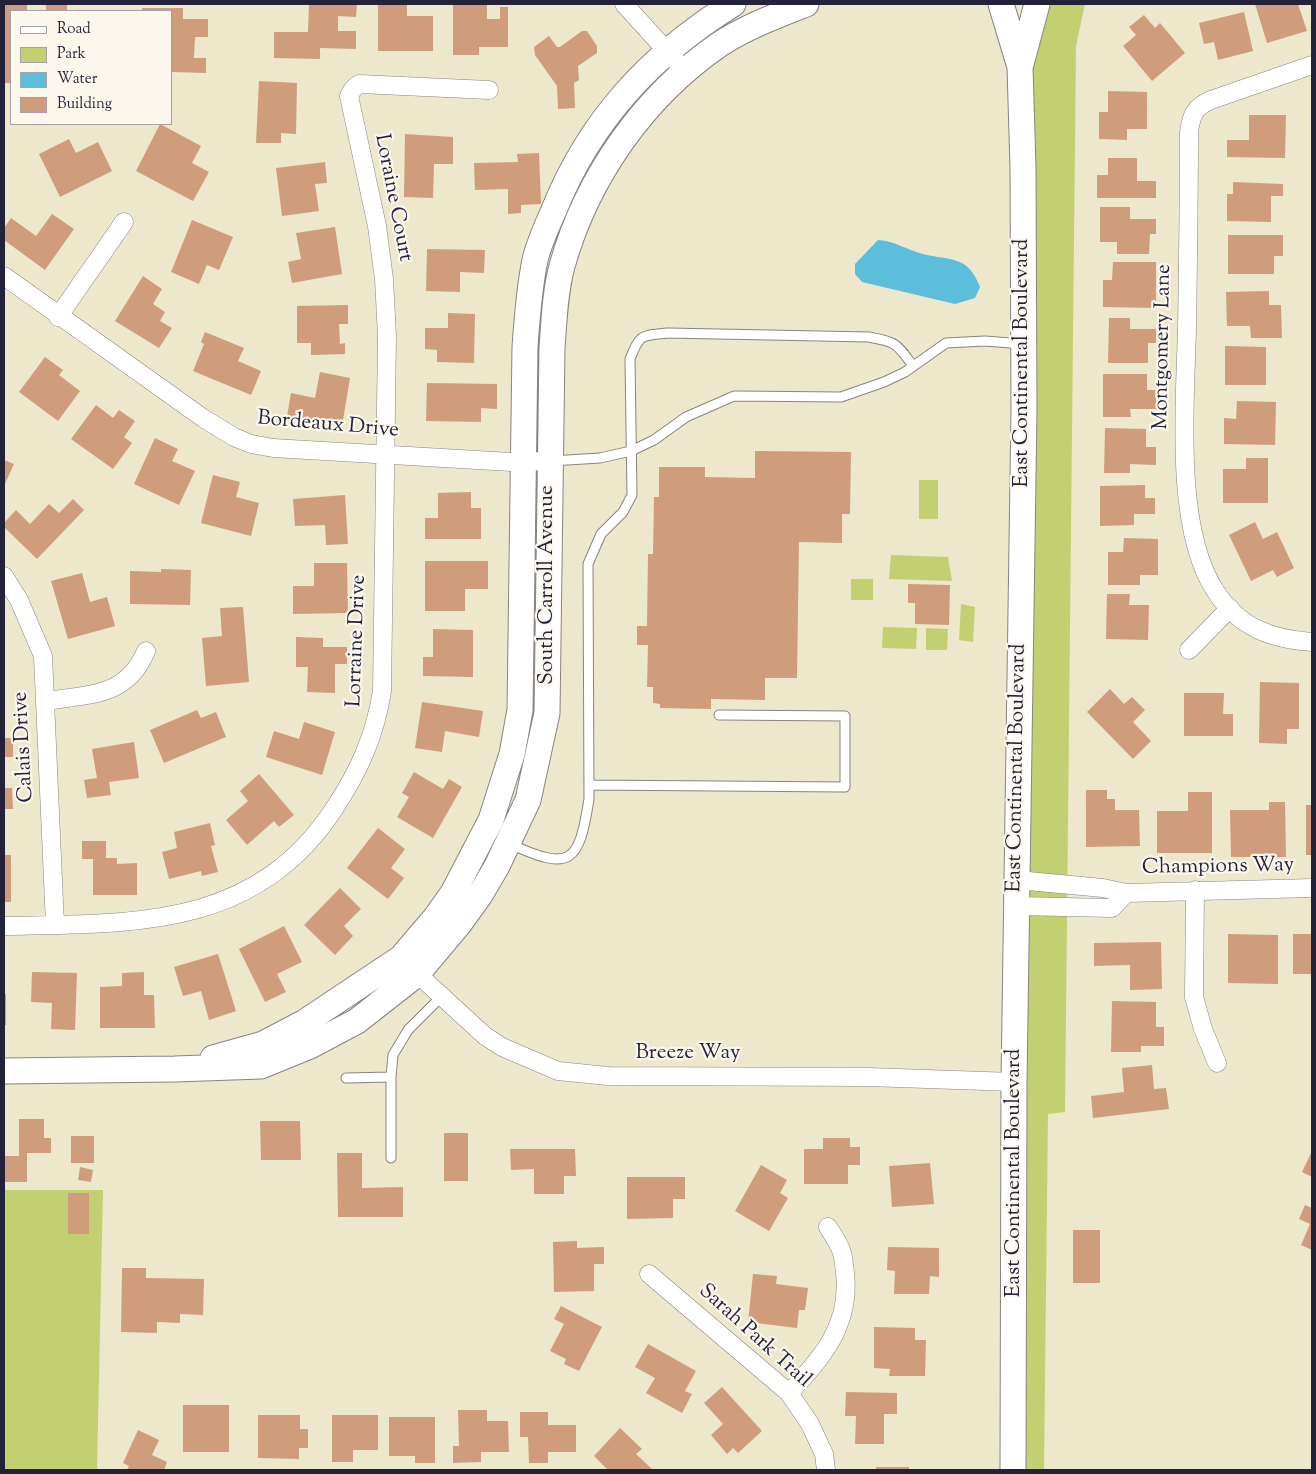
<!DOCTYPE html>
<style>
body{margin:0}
#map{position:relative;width:1316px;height:1474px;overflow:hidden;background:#ede7cb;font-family:"Sorts Mill Goudy",serif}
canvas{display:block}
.frame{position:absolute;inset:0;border:5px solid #22223b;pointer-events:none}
.legend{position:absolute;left:10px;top:10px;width:162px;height:115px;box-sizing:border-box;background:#fbf7ec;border:1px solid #a4a2a5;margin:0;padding:6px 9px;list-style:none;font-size:15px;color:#22223b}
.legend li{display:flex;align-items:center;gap:10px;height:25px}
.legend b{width:25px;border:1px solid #a4a2a5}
</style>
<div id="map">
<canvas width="1316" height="1474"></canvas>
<div class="frame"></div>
<ul class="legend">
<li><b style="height:6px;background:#fff"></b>Road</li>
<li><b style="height:14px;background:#c3d072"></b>Park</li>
<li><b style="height:14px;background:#5cbedb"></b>Water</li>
<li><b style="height:14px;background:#d09d7c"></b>Building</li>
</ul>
</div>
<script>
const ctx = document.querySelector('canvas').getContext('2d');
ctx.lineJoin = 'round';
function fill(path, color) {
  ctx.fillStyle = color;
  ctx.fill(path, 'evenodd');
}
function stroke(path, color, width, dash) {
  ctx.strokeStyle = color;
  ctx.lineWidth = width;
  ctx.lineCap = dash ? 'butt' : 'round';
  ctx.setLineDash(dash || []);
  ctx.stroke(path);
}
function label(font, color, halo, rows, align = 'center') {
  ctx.font = font + ' "Sorts Mill Goudy",serif';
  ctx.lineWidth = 4.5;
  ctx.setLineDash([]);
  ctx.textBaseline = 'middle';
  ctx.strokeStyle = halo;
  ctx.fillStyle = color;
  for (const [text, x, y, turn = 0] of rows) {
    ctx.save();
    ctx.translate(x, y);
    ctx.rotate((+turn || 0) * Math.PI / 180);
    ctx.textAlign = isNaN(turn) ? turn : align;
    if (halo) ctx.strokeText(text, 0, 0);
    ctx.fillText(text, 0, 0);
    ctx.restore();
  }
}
const green = new Path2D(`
 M1046,4H1085L1076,46L1065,1112L1048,1114L1044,1470H1023L1031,43Z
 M919,480H938V519H919Z
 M891,555L948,557L952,581L889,579Z
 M851,579H873V600H851Z
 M961,604L975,607L973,642L959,640Z
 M883,627L917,628L916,649L882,648Z
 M926,628L948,629L947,650H926Z
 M4,1190H103L97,1470H4Z`);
const water = new Path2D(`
 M878,240C895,241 907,250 923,254C951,261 968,255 980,287L975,298L955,304L862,282L855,274V264Z`);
const building = new Path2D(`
 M27,4V11H11V83H4V5Z
 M309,4H357L356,17L338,16V31H356V49L320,48V59L274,58V32H308Z
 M378,4H407V16H433V51H378Z
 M453,4H487V19H500V7H508V47H479V55H453Z
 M1255,4H1298L1307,31L1267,43Z
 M46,5H67V11H46Z
 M142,8H183V19H208V37H195L194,58H206V73L172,72L171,11H142Z
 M1244,12L1253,51L1218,60L1214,42L1204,44L1199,23Z
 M1144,15L1155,28L1160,23L1185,53L1152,81L1123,46L1136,35L1129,27Z
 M582,31H587L597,46V53L578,66L579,80L574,83L575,108L558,109L557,86L535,55L534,47L549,36L557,47H560Z
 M259,81L297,83L296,134L281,133V143H256Z
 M1108,91L1147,92V129H1127V140L1099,139V112H1108Z
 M1249,115H1286L1285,158L1227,157V140H1249Z
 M160,124L201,146L192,163L209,172L193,201L136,171Z
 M405,134L453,137V164H434L433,198L404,197Z
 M69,139L76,153L98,142L112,171L60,197L39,154Z
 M539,153L541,204L521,205V213L508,214V189L475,190L474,163L518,162L517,154Z
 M1108,158H1137V181H1156V198H1097V175H1108Z
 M325,162L327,183L315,184L319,211L282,216L276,168Z
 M1233,182L1283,184V196H1271V222L1227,221V194H1233Z
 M1100,207H1130V219H1156V234H1150L1149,254H1117V242H1100Z
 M52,214L74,229L45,270L4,240V228L11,218L36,236Z
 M192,220L233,237L219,270L207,265L199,284L171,272Z
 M335,227L342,274L292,283L288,262L301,259L296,233Z
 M1228,235H1283V256H1274V274H1228Z
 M427,249L485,250L484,273L460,272V292L426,291Z
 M1113,262H1156V308L1103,307V280H1112Z
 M143,276L162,289L153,304L165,312L160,321L172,328L159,348L115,321Z
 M1269,291V305H1281L1282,338H1251L1250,326H1227L1226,292Z
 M348,305V324H339L340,344L345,343V354L311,355V343H297V306Z
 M448,313L475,314L474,363L437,362V350L425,349V328H448Z
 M1109,318H1130V329H1156V343H1148V363H1108Z
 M205,332L244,348L238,361L261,371L251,395L193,371L204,344L201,342Z
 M1225,346L1266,347V385H1225Z
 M45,357L63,370L59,375L80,391L58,421L19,392Z
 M320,372L350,378L342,426L287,416L291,393L315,398Z
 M1103,374H1147V390H1156V409H1130L1131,417H1103Z
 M427,383L497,384V409L481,408V422L426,421Z
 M1237,401L1276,402L1275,445L1224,444V418L1236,419Z
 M96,405L113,418L119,410L135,421L124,437L132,443L113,469L71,439Z
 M1105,428L1146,429V447H1156V465L1130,464V473H1104Z
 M155,438L178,449L172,461L195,471L179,505L134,484Z
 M755,451L851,452L850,514H842V543L799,542L797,678H765V700L711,699V709L660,708V704L653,703V687H647L648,645H637V626H647L648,554H653L654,497H659V467H705V477L755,478Z
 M1246,458H1268V503H1223V469H1246Z
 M4,460L14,464L4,486Z
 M213,475L240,482L236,497L259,503L251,536L201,523Z
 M1145,485V498H1155V514H1134V525L1100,526V486Z
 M471,492V508H481V539H425V518H438V493Z
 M345,495L348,544L326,545L325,525L295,526L293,499Z
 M73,499L84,510L37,559L4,527V523L16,510L30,524L49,504L59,513Z
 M1255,522L1263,539L1277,532L1294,568L1277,577L1273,570L1251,581L1229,535Z
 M1124,538L1158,539V575H1140V585H1108V552H1123Z
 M425,561H488V589H465V611H425Z
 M314,563H347L348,613L293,614V586H314Z
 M161,569L191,570L190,605L130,604V571L161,572Z
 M82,573L90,602L107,597L115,626L68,639L51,581Z
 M908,584L950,585L949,625L915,624V603H908Z
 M1107,594H1130L1129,605H1149L1148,640L1106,639Z
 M243,607L249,682L206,686L202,638L222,636L220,608Z
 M433,629L473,630V677L423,676V657H433Z
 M296,637L323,638V647H347V664H335V693L307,692L308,667H296Z
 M1260,682L1299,683V729H1287V744L1259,743Z
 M1110,689L1124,704L1132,697L1145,710L1133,722L1151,741L1133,759L1087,712Z
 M1184,693H1224L1223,714H1233V736H1184Z
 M422,702L483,711L479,737L445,731L442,752L415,748Z
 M197,710L201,718L216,712L226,737L164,763L150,730Z
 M304,722L335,732L322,775L266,757L274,731L299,739Z
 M4,738H13V757H4Z
 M134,742L139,778L109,782L111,795L87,798L84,780L97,778L92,749Z
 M414,772L443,789L449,779L462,787L433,838L397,817L409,797L402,793Z
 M259,774L294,815L279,827L274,821L247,845L226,820L248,801L240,791Z
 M4,788H12L13,809H4Z
 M1086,790H1107V799H1115V810H1139L1140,846L1086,847Z
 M1188,792H1212V853H1157V811H1188Z
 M1269,802H1285L1286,857H1231L1230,810H1269Z
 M1306,805H1312V855H1306Z
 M210,823L215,845L211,846L218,872L202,876L201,871L169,879L162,852L177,848L174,832Z
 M378,828L405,849L391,868L404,878L388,899L347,868Z
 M82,841H106V858H117V864L137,863V895H93V859H82Z
 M4,855H11V902H4Z
 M340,888L361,909L344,926L353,936L335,955L304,925Z
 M284,926L302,962L277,974L286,992L265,1002L239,949Z
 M1228,934L1278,935V984L1228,983Z
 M1293,934H1312V974H1293Z
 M1161,942L1162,989L1130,990V965L1094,966V943Z
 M218,954L236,1011L209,1020L201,991L183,996L174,967Z
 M32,972L77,973L75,1030L51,1029L52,1003L31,1002Z
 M144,972V995H154L155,1028H100V987L122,986V973Z
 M4,994H6V1025H4Z
 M1112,1001L1156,1002V1027H1164V1046H1141V1052H1111Z
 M1152,1065L1154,1089L1166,1088L1169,1109L1093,1118L1091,1096L1124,1092L1122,1068Z
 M19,1119H44V1138H51V1153H27V1182H5V1156H19Z
 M260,1121H300L301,1160H261Z
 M444,1133H468V1181H444Z
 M71,1136H94V1163H71Z
 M823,1138H850V1147H860V1165H848V1184H804V1149H823Z
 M510,1149H575L576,1176H564V1194H534V1169L511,1170Z
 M337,1153H362V1188L403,1187V1217H338Z
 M1311,1153H1312V1177L1302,1172Z
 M930,1163L934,1204L892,1207L889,1166Z
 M761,1165L787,1180L780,1193L788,1198L769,1231L735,1211Z
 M80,1167L93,1170L91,1182L78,1180Z
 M627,1177H685V1199H673V1218L627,1219Z
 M68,1193H89V1234H68Z
 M1305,1205L1312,1208V1250L1301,1245L1310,1224L1299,1219Z
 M1073,1230H1100V1283H1073Z
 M577,1241V1248L604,1247V1264H594V1291L554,1292L553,1242Z
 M888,1247L939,1248V1277L930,1276L929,1294H894L895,1271L887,1270Z
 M122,1268H146V1278L204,1279L203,1315L180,1314V1323L157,1322V1333L121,1332Z
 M753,1274L777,1276L776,1284L808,1288L805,1310H799L797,1328L748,1322Z
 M561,1306L602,1327L579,1371L564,1364L566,1359L550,1351L564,1324L554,1319Z
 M874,1327L915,1328V1340H926L925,1376H889L890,1369L874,1368Z
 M648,1344L696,1371L685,1391L692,1394L682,1413L646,1393L655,1378L635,1367Z
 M722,1387L762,1431L738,1453L733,1448L727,1454L711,1435L723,1424L704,1403Z
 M846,1392L897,1393V1414H884V1444H855L856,1416H845Z
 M183,1405H229V1452H183Z
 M458,1410H487V1421H508L509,1452H481V1462L453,1463V1446H459Z
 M520,1412H548V1425H576V1452H548V1463H529L528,1437H520Z
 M258,1415H300V1429H308V1448H299V1459L258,1458Z
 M332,1415H378V1450H353V1462H332Z
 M389,1417H435V1463H415V1456H389Z
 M620,1428L642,1449L636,1454L653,1470H608L594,1456Z
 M138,1430L159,1440L152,1455L167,1462L164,1470H127L129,1466L123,1463Z
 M876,1467H909V1470H876Z`);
const lane = new Path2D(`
 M551,461L600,458L631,451L654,440L686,417L734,396L841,397L884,382L905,372L946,343L985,341L1023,344
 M589,785L845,787V716L719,715
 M508,843C571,872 579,864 589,799L588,564L601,534L623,512L632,495L630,359C640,333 641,336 668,333L869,337C897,342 897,344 913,366
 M346,1078L391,1077L393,1055L408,1030L441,997
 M391,1158V1077`);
const street = new Path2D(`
 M624,4L685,71
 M1312,65L1211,100C1194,107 1191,116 1189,133C1189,199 1188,264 1187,330C1185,404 1174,530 1216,592C1240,628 1271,639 1312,642
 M4,276L203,418L234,437L251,444L273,448L511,462L549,461
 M58,317L124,222
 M4,576L19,600L43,656L55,925
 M1189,650L1230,608
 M46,701C90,694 127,697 146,651
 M1017,880L1103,888L1126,893L1312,888
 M1195,890L1194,997L1203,1029L1217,1063
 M1017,906L1112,908L1126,893
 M4,926C133,923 254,930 334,809C359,771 375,736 382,691L387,336L384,279L377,226L349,96L353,89L359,84L489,90
 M410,967L485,1036L502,1047L558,1071L608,1076L868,1077L1014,1082
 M649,1274L789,1393L810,1424L824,1454L826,1470
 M789,1393C822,1358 851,1325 845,1273C844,1266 844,1257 841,1250C838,1242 833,1235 828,1227`);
const secondary = new Path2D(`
 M1001,4L1020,67L1023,168L1024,409L1014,1082L1013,1470
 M1021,64L1037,4
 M213,1058L263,1044L305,1022L401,958L436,917L453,893L491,820L512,754L520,710L525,347C527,318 529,289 535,260C539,243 547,226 554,210C590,120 651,55 733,4
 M4,1071L175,1069L261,1066L310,1046L357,1021L417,974L459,924L480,895L497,866L528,800L547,713L552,348C554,321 555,292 562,266C587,177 644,96 720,44C746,27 778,15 806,4`);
const streetNames = [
 ["Loraine Court",392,198,79],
 ["Montgomery Lane",1164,347,-89],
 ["East Continental Boulevard",1023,363,-90],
 ["Bordeaux Drive",328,426,5],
 ["South Carroll Avenue",548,585,-90],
 ["Lorraine Drive",358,641,-88],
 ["Calais Drive",25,747,-93],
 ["East Continental Boulevard",1018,768,-89],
 ["Champions Way",1218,868,-1],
 ["Breeze Way",688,1054],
 ["East Continental Boulevard",1015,1173,-90],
 ["Sarah Park Trail",754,1337,42]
];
fill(green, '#c3d072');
fill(water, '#5cbedb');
fill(building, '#d09d7c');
stroke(lane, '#888483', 11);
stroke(street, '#888483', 19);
stroke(secondary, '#888483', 27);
stroke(lane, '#fff', 9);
stroke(street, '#fff', 18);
stroke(secondary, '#fff', 25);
label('21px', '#22223b', '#fbf7ec', streetNames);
</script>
